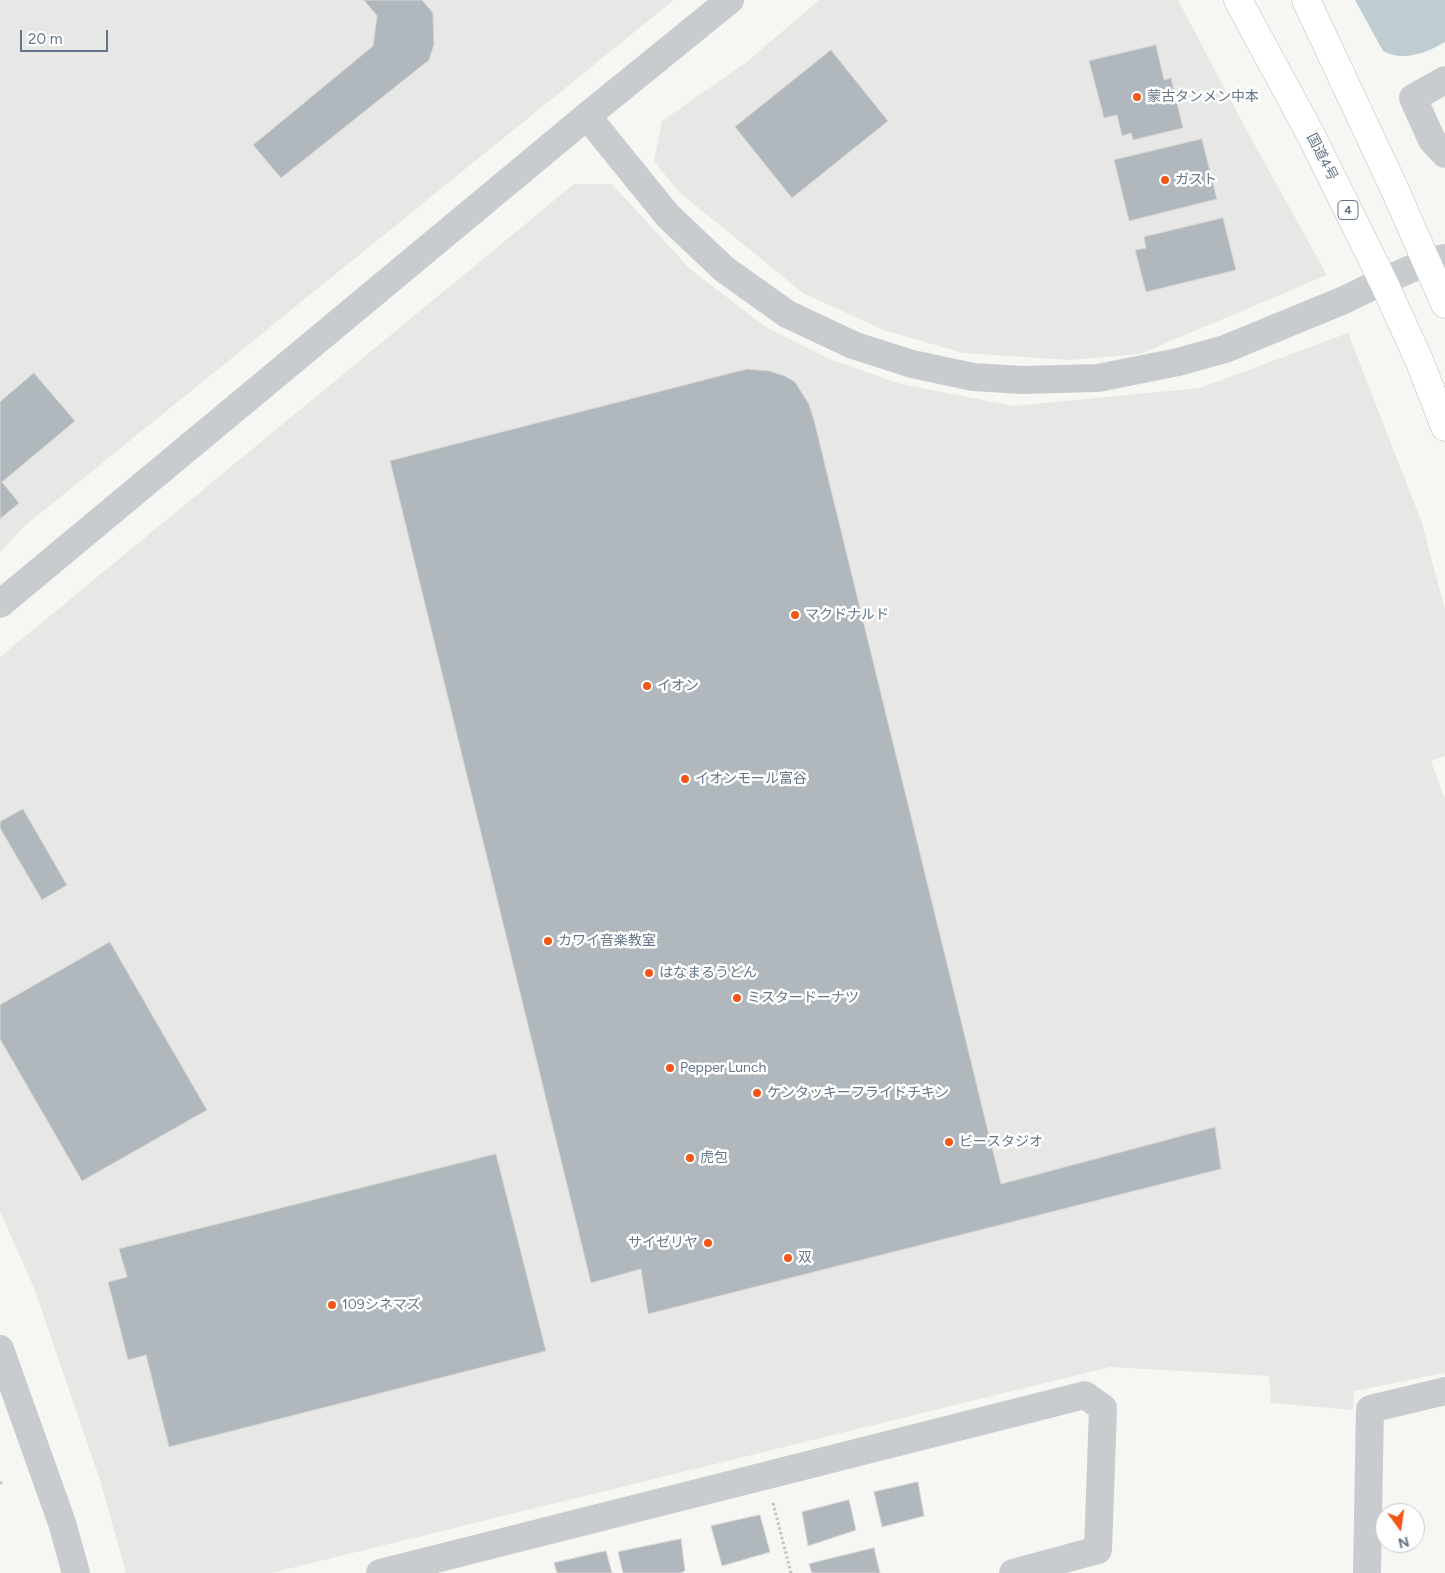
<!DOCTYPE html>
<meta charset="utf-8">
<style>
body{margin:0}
#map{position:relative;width:1445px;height:1573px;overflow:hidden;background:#f6f7f3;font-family:Figtree,sans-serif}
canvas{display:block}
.north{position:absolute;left:1375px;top:1503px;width:50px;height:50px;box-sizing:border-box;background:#fff;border:1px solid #c1c8cf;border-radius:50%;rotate:166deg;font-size:14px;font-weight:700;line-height:20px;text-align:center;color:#637587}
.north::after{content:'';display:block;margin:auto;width:18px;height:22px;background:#f35617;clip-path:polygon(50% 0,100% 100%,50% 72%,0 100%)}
.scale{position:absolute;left:20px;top:30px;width:88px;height:22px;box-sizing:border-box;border:2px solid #637587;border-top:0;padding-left:6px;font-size:15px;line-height:18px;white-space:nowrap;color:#637587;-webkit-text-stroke:4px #fff;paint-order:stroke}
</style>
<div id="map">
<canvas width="1445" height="1573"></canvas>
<div class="north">N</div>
<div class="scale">20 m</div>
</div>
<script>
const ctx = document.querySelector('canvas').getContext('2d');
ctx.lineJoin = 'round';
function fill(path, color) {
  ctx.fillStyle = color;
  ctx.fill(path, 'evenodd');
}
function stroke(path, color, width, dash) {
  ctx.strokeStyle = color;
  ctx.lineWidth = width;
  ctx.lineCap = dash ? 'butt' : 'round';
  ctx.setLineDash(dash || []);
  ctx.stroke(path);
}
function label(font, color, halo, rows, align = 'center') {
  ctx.font = font + ' Figtree,"Noto Sans JP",sans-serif';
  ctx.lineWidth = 5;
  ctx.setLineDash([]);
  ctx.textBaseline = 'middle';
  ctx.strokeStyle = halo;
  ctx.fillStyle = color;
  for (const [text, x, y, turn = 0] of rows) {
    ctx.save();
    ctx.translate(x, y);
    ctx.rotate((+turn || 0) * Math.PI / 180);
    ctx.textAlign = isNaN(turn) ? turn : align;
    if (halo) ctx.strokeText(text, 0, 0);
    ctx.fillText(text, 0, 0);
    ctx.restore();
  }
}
const built = new Path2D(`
 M0,0H674L27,524L0,552Z
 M819,0H1178L1247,131L1327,275L1140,354L1070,360L963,353L883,330L803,293L679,192L654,161L662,121L748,61Z
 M574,184H612L690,269L766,327L832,360L901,384L1013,406L1200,388L1348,333L1422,523L1445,610V756L1431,761L1445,800V1373L1354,1391L1353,1410L1271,1403L1269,1376L1110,1367L271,1573H126L100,1480L34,1288L0,1211V657Z`);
const water = new Path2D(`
 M1355,0H1445V42C1427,53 1403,62 1383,51Z`);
const building = new Path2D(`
 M364,0H422L433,13L434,45L429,60L281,178L253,145L373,46L377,16Z
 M1156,45L1164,80L1171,78L1183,128L1133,140L1131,133L1122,136L1117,115L1104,118L1089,61Z
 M831,50L888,121L792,198L735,127Z
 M1202,139L1217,199L1129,221L1114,160Z
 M1223,218L1236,270L1146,292L1135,250L1146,248L1144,237Z
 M747,369L769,371L785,376L795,382L809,404L814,420L1001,1184L1215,1127L1221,1169L648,1314L641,1269L591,1283L390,461Z
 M34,373L75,421L2,482L19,503L0,519V402Z
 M23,809L67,885L42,900L0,828V822Z
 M110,942L207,1110L82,1181L0,1039V1005Z
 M496,1154L546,1351L169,1447L146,1355L128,1360L108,1282L127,1277L119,1249Z
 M918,1482L924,1516L882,1527L874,1492Z
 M849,1500L856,1530L808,1546L802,1512Z
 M760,1515L770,1552L722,1566L711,1526Z
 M681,1539L685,1571L680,1573H623L618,1552Z
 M874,1548L880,1573H812L809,1564Z
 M606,1551L612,1573H557L554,1563Z`);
const path = new Path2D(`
 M0,1483L4,1482
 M773,1503L791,1573`);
const minor = new Path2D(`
 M1445,80L1413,98L1432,140L1445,154
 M380,1573L1085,1395L1103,1408L1098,1550L1013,1573
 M1367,1573L1370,1409L1445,1391`);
const tertiary = new Path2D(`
 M587,116L668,216L724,269L787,314L853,345L912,364L973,377L1023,380L1098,378L1178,362L1225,349L1344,300L1383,281L1427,262L1445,258
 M0,604L587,116L730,0
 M0,1349L62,1523L76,1573`);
const trunk = new Path2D(`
 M1238,0L1311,135L1383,281L1419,360L1445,427
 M1306,0L1395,190L1445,304`);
const markers = [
 [1137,97,5,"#f35617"],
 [1165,180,5,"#f35617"],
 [795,615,5,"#f35617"],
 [647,686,5,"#f35617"],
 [685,779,5,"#f35617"],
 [548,941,5,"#f35617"],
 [649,973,5,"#f35617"],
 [737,998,5,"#f35617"],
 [670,1068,5,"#f35617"],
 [757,1093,5,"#f35617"],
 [949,1142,5,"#f35617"],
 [690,1158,5,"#f35617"],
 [708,1243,5,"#f35617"],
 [788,1258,5,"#f35617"],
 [332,1305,5,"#f35617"]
];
const shields = [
 [1348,210,20]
];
const shieldNames = [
 ["4",1348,210]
];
const poiNames = [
 ["蒙古タンメン中本",1147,97],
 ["ガスト",1175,180],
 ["マクドナルド",805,615],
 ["イオン",657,686],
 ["イオンモール富谷",695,779],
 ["カワイ音楽教室",558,941],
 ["はなまるうどん",659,973],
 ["ミスタードーナツ",747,998],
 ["Pepper Lunch",680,1068],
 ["ケンタッキーフライドチキン",767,1093],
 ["ビースタジオ",959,1142],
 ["虎包",700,1158],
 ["サイゼリヤ",698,1243,"right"],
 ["双",798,1258],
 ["109シネマズ",342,1305]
];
const streetNames = [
 ["国道4号",1322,157,63]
];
fill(built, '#e7e8e6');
fill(water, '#bfccd1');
fill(building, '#b0b8bd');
stroke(building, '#d8d8d5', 1);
stroke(trunk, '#babdc0', 29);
stroke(path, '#c2c3c5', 3, [2.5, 2.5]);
stroke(minor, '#c9cccf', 28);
stroke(tertiary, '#c9cccf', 28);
stroke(trunk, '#fff', 28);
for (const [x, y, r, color] of markers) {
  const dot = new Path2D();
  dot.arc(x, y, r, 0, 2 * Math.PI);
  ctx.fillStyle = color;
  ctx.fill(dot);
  stroke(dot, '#fff', 2);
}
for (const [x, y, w] of shields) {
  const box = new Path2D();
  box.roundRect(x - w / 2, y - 9.5, w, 19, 4);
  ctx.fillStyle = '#fff';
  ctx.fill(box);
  stroke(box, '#637587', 1);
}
label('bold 12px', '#637587', null, shieldNames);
label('14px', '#637587', '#fff', poiNames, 'left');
label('14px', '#637587', '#fff', streetNames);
</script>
